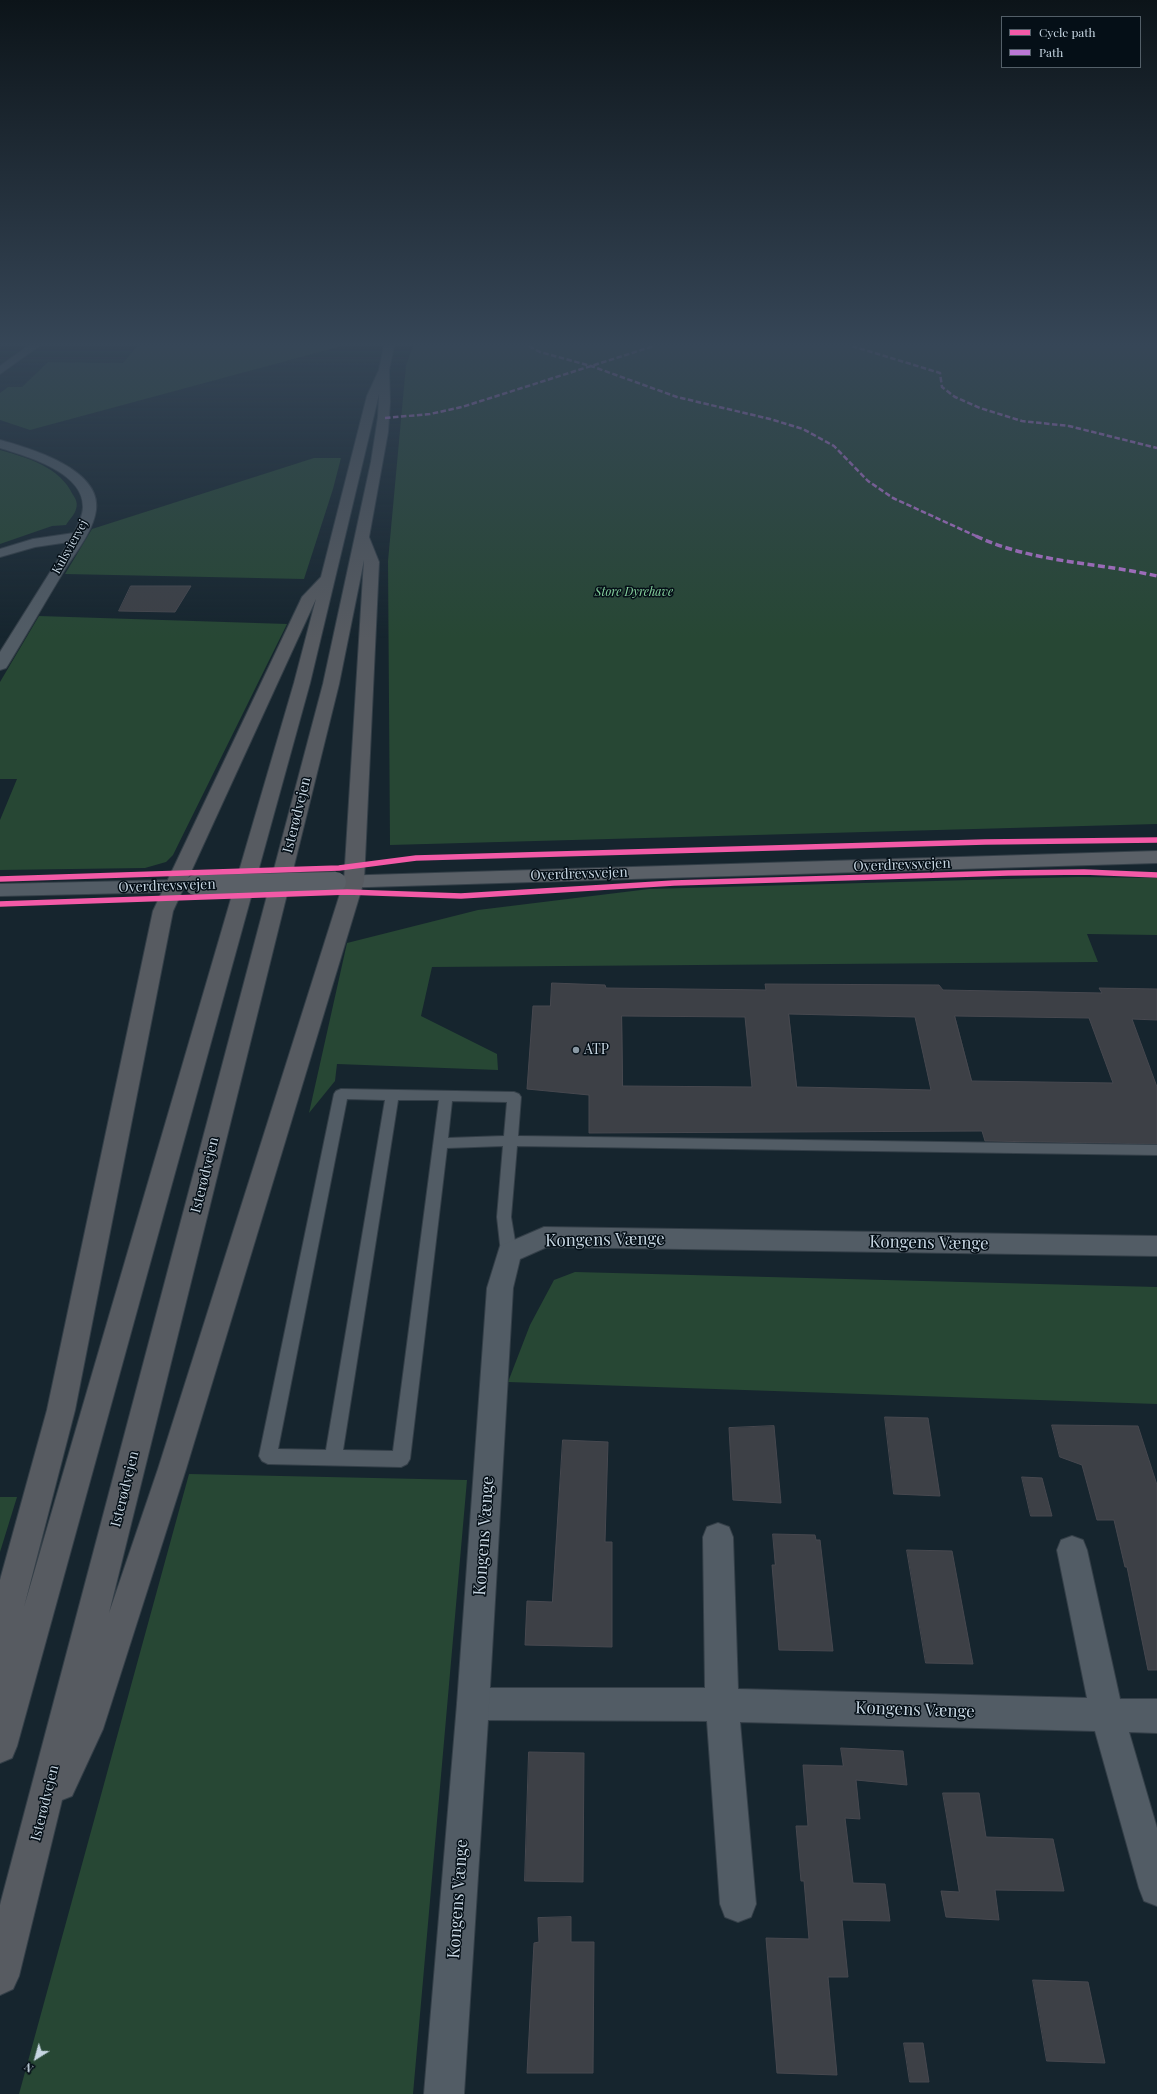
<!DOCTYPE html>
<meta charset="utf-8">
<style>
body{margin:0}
#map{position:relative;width:1157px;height:2094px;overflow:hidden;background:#16252e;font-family:"Playfair Display",serif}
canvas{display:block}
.legend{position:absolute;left:1001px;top:16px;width:140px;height:52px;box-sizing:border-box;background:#050f17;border:1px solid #535f68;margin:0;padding:5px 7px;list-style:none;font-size:12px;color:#c7d6e2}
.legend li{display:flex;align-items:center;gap:8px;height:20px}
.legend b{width:20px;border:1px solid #535f68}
.north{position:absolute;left:16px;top:2038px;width:40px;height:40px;-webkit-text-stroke:3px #050f17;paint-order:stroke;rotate:217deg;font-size:11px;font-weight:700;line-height:16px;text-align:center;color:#c7d6e2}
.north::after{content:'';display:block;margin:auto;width:14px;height:18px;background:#c7d6e2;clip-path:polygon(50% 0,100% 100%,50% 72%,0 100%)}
</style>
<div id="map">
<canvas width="1157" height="2094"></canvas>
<ul class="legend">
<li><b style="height:5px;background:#f35aa7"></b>Cycle path</li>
<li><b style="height:5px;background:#ba77d6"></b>Path</li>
</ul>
<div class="north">N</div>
</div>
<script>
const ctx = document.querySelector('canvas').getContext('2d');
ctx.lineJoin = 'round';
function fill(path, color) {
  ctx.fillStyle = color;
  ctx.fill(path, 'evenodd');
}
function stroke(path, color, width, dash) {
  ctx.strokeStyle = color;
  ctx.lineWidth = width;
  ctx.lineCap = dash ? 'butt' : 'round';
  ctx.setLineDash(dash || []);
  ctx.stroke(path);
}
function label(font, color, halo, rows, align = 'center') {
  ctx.font = font + ' "Playfair Display",serif';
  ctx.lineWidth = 3;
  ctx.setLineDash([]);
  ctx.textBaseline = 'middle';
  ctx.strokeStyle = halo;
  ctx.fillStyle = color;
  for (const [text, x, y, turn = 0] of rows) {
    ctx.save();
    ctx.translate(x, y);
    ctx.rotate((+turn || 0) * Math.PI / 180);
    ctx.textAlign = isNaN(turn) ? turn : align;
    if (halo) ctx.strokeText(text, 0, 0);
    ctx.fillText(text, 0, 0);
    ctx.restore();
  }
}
const green = new Path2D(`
 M137,346H342L30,430L0,420V393L8,387H22L48,362L123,363Z
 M413,346H1157V824L390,845L388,561L406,365Z
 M0,450C28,458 60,467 73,495C76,499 78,504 76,509C75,514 69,520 66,525L52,526L0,544Z
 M314,458H341L333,489L304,579L65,574L92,529Z
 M39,616L287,624L173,855L166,862L145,868L0,870V820L17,779H0V682Z
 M1078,877L1157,878V935L1087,934L1098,962L432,967L421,1016L497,1054L498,1070L337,1064L335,1081L309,1113L347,943L478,910L649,889Z
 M575,1272L1157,1287V1404L508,1382L530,1325L554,1280Z
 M189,1474L467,1480L413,2094H19Z
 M0,1497H17L0,1552Z`);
const building = new Path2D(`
 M131,586H191L175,612L119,611Z
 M552,983L605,985L606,988L766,990L765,984L939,985L943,990L1102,993L1099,988L1157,989V1020L1132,1019L1157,1087V1144L985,1141L982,1131L589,1133V1095L527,1089L533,1006H550ZM789,1014L915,1017L931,1090L797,1087ZM622,1016L745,1017L752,1087L623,1086ZM955,1016L1089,1018L1113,1083L972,1081Z
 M885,1417L928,1418L940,1496L894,1494Z
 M1052,1425L1138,1426L1157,1485V1670H1148L1127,1567H1125L1114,1520H1097L1082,1465L1060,1457Z
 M774,1426L781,1503L733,1500L729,1428Z
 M563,1440L608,1442L605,1542H612V1647L525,1645L527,1601L552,1602Z
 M1022,1477L1042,1478L1052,1516H1031Z
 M773,1534L815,1535L816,1540H820L833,1651L779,1650L772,1565H775Z
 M907,1550L952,1551L973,1664L926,1663Z
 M841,1748L903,1751L907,1785L856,1780L860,1819L845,1818L853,1883L885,1884L890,1921L842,1920L848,1977H828L837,2075L777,2073L766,1938L809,1939L804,1881H801L796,1826H808L803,1765L843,1766Z
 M529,1752L584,1753L583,1882L525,1881Z
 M943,1793H979L986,1837L1053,1839L1064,1891L995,1890L999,1920L946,1917L941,1891L959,1892Z
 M571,1917V1942H594L593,2073H527L534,1943L539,1942L538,1918Z
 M1033,1980L1088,1982L1105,2063L1047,2061Z
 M904,2043H923L929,2082H910Z`);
const lane = new Path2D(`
 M341,1089L514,1092L519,1094L521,1097L518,1136L1157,1145V1155L517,1146L511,1217L517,1253L514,1257L509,1259L504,1257L501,1253L497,1217L503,1146L447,1148L410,1459L407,1464L401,1467L268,1464L262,1461L259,1456L334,1094L336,1091ZM347,1099L385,1100L326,1450L278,1449ZM398,1100H439L393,1451L343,1450ZM452,1101L507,1102L504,1136L448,1138Z`);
const street = new Path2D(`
 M718,1523L729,1527L733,1537L738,1689L1087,1698L1057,1550L1061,1540L1072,1536L1083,1540L1087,1550L1120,1699H1157V1733L1129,1732L1157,1828V1906L1144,1901L1139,1888L1095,1731L740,1722L756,1904L751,1917L738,1922L725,1917L720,1904L707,1721L473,1720L461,1716L457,1704L461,1692L473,1688H705L703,1537L707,1527Z`);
const secondary = new Path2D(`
 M28,346H39L0,374V366Z
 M0,440C29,448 102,469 96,510C93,532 75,553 64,571C45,602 27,634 8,665L6,668L0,670V652L69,542L35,547L0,557V549L33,539L74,533C78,525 83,515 83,507C84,472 26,456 0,448Z
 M174,880L181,882L184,886L181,890L174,892L0,896V884Z
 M544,1227L1157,1236V1256L547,1247L520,1259L513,1288L489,1704L464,2094H424L457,1704L487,1288L500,1246Z`);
const primary = new Path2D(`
 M1157,851V863L336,888L329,886L326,882L329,878L336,876Z`);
const highway = new Path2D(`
 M384,346H394L389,370L390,402L388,432L369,537L379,562L364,881L186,1469L103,1729L72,1796L62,1800L19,1976L13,1989L0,1995V1905L323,684L371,462L378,417L379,394L310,683L17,1746L12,1758L0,1763V1580L47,1410L153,911L302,597L321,577L367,396L379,370ZM364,560L344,881L158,1469L109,1613L339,684ZM316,599L294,683L24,1607L75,1410L173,911Z`);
const primaryBridge = new Path2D(`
 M195,885L336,882`);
const quietFar1 = new Path2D(`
 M529,346L540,352L591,366L677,397L770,419L803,429L834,446L868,481L893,498L978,537
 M852,346L940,373L942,387L955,397L980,408L1022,421L1069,426L1157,448
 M385,418L430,414L462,407L654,346`);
const quiet = new Path2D(`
 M976,536C1033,563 1096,562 1157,576`);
const cycleway = new Path2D(`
 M0,879L339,868L416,858L985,842L1157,840
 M0,904L347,892L461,896L674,883L1008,873L1084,872L1157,875`);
const markers = [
 [576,1050,4,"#8998a3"]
];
const farStreetnames = [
 ["Kulsviervej",70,547,-61]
];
const farParknames = [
 ["Store Dyrehave",634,592]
];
const streetNames = [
 ["Isterødvejen",297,815,-76],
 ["Overdrevsvejen",902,865,-2],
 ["Overdrevsvejen",579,874,-2],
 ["Overdrevsvejen",167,886,-2],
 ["Isterødvejen",205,1175,-76],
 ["Isterødvejen",125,1489,-76],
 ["Isterødvejen",45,1803,-76]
];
const poiNames = [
 ["ATP",584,1050]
];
const nearStreetnames = [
 ["Kongens Vænge",605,1240,-1],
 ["Kongens Vænge",929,1243,1],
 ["Kongens Vænge",484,1536,-86],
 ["Kongens Vænge",915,1710,2],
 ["Kongens Vænge",458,1899,-86]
];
fill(green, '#274734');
fill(building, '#3d4046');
stroke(building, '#47484f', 1);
stroke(lane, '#343f48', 2);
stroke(street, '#343f48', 2);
stroke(secondary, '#343f48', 2);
stroke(primary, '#343f48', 2);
stroke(highway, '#343f48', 2);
fill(lane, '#525c65');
fill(street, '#525c65');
fill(secondary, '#525c65');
fill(primary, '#5a6067');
fill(highway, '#575b61');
stroke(primaryBridge, '#343f48', 22, []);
stroke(primaryBridge, '#5a6067', 20);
stroke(quietFar1, '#ba77d6', 2.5, [5.5, 2.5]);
stroke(quiet, '#ba77d6', 3.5, [7, 3.5]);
stroke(cycleway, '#f35aa7', 5.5);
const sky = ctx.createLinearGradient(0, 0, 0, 639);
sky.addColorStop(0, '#0c1419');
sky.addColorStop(0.54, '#364657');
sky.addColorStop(1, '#36465700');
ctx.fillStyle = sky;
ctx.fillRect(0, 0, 1157, 639);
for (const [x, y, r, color] of markers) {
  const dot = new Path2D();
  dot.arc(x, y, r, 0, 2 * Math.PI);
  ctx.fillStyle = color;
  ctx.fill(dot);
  stroke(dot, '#050f17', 1.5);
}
label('12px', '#c7d6e2', '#050f17', farStreetnames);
label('italic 12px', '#87d39f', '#050f17', farParknames);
label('14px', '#c7d6e2', '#050f17', streetNames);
label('14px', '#c7d6e2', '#050f17', poiNames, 'left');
label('17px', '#c7d6e2', '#050f17', nearStreetnames);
</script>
